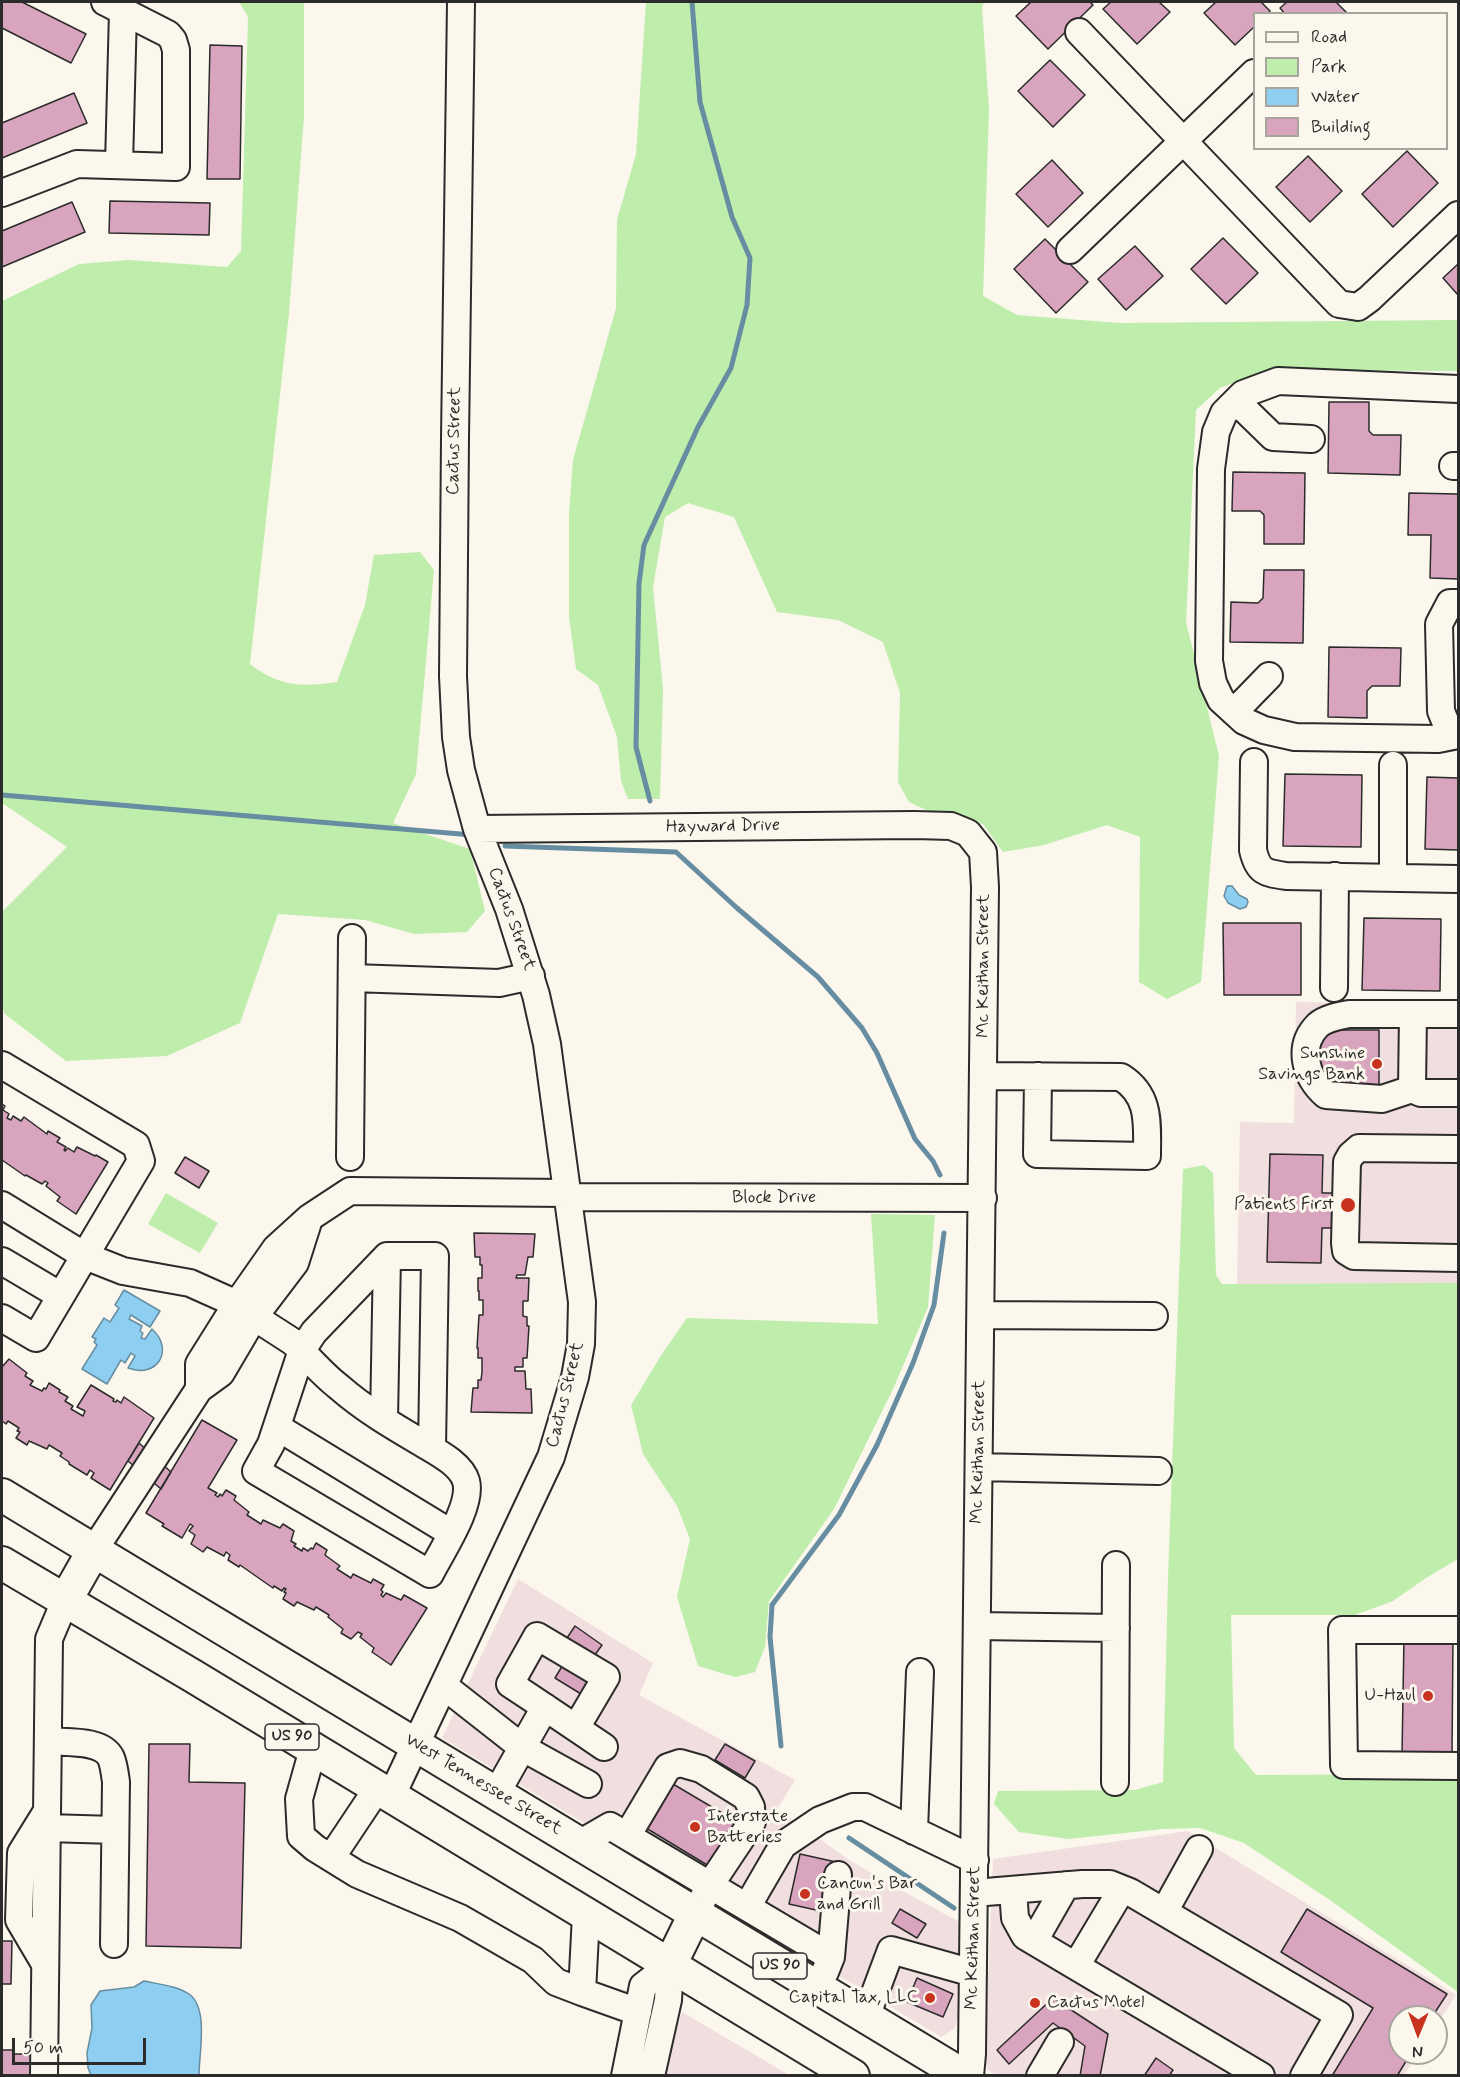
<!DOCTYPE html>
<style>
body{margin:0}
#map{position:relative;width:1460px;height:2077px;overflow:hidden;background:#fbf7ec;font-family:Mynerve,sans-serif}
canvas{display:block}
.frame{position:absolute;inset:0;border:3px solid #2b2b2b;pointer-events:none}
.legend{position:absolute;left:1253px;top:12px;width:195px;height:138px;box-sizing:border-box;background:#fbf7ec;border:2px solid #a8a59f;margin:0;padding:8px 10px;list-style:none;font-size:18px;color:#2b2b2b}
.legend li{display:flex;align-items:center;gap:12px;height:30px}
.legend b{width:30px;border:2px solid #a8a59f}
.north{position:absolute;left:1388px;top:2005px;width:60px;height:60px;box-sizing:border-box;background:#fbf7ec;border:2px solid #a8a59f;border-radius:50%;rotate:181deg;font-size:16px;font-weight:700;line-height:24px;text-align:center;color:#2b2b2b}
.north::after{content:'';display:block;margin:auto;width:21px;height:27px;background:#c8321e;clip-path:polygon(50% 0,100% 100%,50% 72%,0 100%)}
.scale{position:absolute;left:12px;top:2038px;width:134px;height:27px;box-sizing:border-box;border:3px solid #2b2b2b;border-top:0;padding-left:8px;font-size:18px;line-height:21px;white-space:nowrap;color:#2b2b2b;-webkit-text-stroke:4px #fbf7ec;paint-order:stroke}
</style>
<div id="map">
<canvas width="1460" height="2077"></canvas>
<div class="frame"></div>
<ul class="legend">
<li><b style="height:8px;background:#fbf7ec"></b>Road</li>
<li><b style="height:16px;background:#beedac"></b>Park</li>
<li><b style="height:16px;background:#8ecef0"></b>Water</li>
<li><b style="height:16px;background:#d9a5be"></b>Building</li>
</ul>
<div class="north">N</div>
<div class="scale">50 m</div>
</div>
<script>
const ctx = document.querySelector('canvas').getContext('2d');
ctx.lineJoin = 'round';
function fill(path, color) {
  ctx.fillStyle = color;
  ctx.fill(path, 'evenodd');
}
function stroke(path, color, width, dash) {
  ctx.strokeStyle = color;
  ctx.lineWidth = width;
  ctx.lineCap = dash ? 'butt' : 'round';
  ctx.setLineDash(dash || []);
  ctx.stroke(path);
}
function label(font, color, halo, rows, align = 'center') {
  ctx.font = font + ' Mynerve,sans-serif';
  ctx.lineWidth = 6;
  ctx.setLineDash([]);
  ctx.textBaseline = 'middle';
  ctx.strokeStyle = halo;
  ctx.fillStyle = color;
  for (const [text, x, y, turn = 0] of rows) {
    ctx.save();
    ctx.translate(x, y);
    ctx.rotate((+turn || 0) * Math.PI / 180);
    ctx.textAlign = isNaN(turn) ? turn : align;
    if (halo) ctx.strokeText(text, 0, 0);
    ctx.fillText(text, 0, 0);
    ctx.restore();
  }
}
const built = new Path2D(`
 M1296,1002L1458,1004V1289L1237,1285L1240,1122L1294,1123Z
 M518,1579L653,1663L639,1695L795,1780L777,1809L851,1861L892,1885L967,1926L960,2010L955,2028L941,2037L442,1738Z
 M1188,1831L1456,1995L1436,2026V2017H1400V2053H1419L1404,2075L997,2076L987,2069L985,2059L993,1859Z
 M682,2012L789,2075L663,2076Z`);
const green = new Path2D(`
 M239,2H304V116L289,313L250,664C279,687 303,687 337,682L365,605L374,555L420,552L434,570L416,774L393,823L470,849L485,911L467,932L414,934L365,920L278,914L240,1023L167,1056L66,1061L5,1014L2,1006V912L67,847L2,803V301L79,264L129,260L227,267L241,251L248,17Z
 M646,2H984L982,8L989,109L983,296L1017,315L1119,323L1458,320V371L1268,370L1220,388L1196,410L1186,622L1219,756L1201,982L1167,999L1139,982L1140,837L1107,825L1044,845L1003,852L983,824L937,815L909,802L898,782L900,693L883,642L838,620L777,612L734,517L688,503L665,517L653,587L663,689L660,799H628L621,781L617,737L598,685L576,669L569,617V513L573,460L616,308L617,220L636,154Z
 M1204,1165L1213,1173L1216,1275L1222,1284L1458,1283V1559L1426,1578L1393,1601L1355,1615H1231L1234,1748L1256,1775L1458,1774V1992L1330,1900L1244,1843L1200,1828L1163,1829L1068,1839L1019,1832L994,1804L998,1791L1135,1790L1163,1782L1168,1578L1183,1169Z
 M166,1193L218,1223L200,1253L148,1224Z
 M871,1214L935,1215L928,1307L894,1387L834,1509L769,1601L765,1647L755,1672L735,1677L698,1666L677,1597L690,1539L677,1506L643,1454L631,1405L662,1354L687,1318L878,1324Z`);
const water = new Path2D(`
 M1227,886H1232L1239,895L1247,899L1248,902L1246,907L1240,909L1228,903L1224,896Z
 M124,1290L160,1311L150,1327L131,1315L129,1319L142,1326L140,1331L143,1333L141,1338L145,1339L152,1329C175,1350 157,1379 128,1368L135,1356L131,1353L125,1363L121,1360L107,1384L82,1369L97,1345L94,1342L96,1339L92,1337L104,1318L110,1322L119,1308L115,1305Z
 M144,1981C158,1984 178,1986 189,1994C209,2008 199,2054 199,2075H91L88,2068L87,2053L92,2028L91,2005L100,1991L134,1987Z`);
const stream = new Path2D(`
 M2,795L472,835
 M650,801L636,747L639,583L644,545L698,427L731,368L747,305L750,258L732,217L700,102L692,2
 M505,846L676,852L737,908L818,977L862,1028L877,1053L915,1139L933,1161L940,1175
 M781,1746L770,1637L772,1605L839,1515L877,1445L913,1363L934,1305L944,1233
 M849,1838L954,1908`);
const building = new Path2D(`
 M2,2H22L86,34L71,63L2,28Z
 M1031,2H1090L1093,5L1048,49L1016,16Z
 M1111,2H1159L1170,12L1137,44L1103,9Z
 M1216,2H1261L1270,11L1268,14H1254V27L1235,45L1204,13Z
 M1287,2H1336L1348,14H1285L1280,8Z
 M210,45L242,46L240,179H207Z
 M1050,60L1085,95L1053,127L1018,91Z
 M74,93L87,123L2,158V123Z
 M1407,151L1438,183L1393,227L1362,194Z
 M1308,156L1342,191L1310,222L1276,187Z
 M1052,160L1083,193L1048,227L1016,194Z
 M110,201L210,203L209,235L109,233Z
 M72,202L85,232L2,267V231Z
 M1223,238L1258,273L1226,304L1191,269Z
 M1045,239L1088,282L1056,313L1014,269Z
 M1135,246L1163,276L1126,310L1098,279Z
 M1458,264V295L1443,278Z
 M1329,402H1369V431L1373,435H1401L1400,475L1328,473Z
 M1233,472L1305,473L1304,544H1264V515L1260,511H1232Z
 M1409,493L1458,494V579L1430,578L1431,535H1408Z
 M1264,570H1304L1303,643L1230,642L1231,602L1258,603L1263,598Z
 M1329,647L1401,648L1400,686H1372L1367,691V718L1328,717Z
 M1285,774L1362,775L1361,847L1283,846Z
 M1427,777L1458,778V850L1425,849Z
 M1364,918L1441,919L1440,991L1362,990Z
 M1223,923H1301V995H1224Z
 M1319,1030H1379V1085H1319Z
 M2,1104L5,1106L3,1110L9,1114L7,1118L11,1120L13,1116L21,1121L24,1117L47,1134L48,1131L60,1138L57,1142L66,1147L64,1150L65,1151L68,1148L74,1152L77,1147L95,1156L96,1155L108,1162L76,1214L57,1201L60,1197L46,1186L48,1183L45,1181L42,1184L26,1175L25,1176L2,1160Z
 M1270,1154L1323,1155L1322,1193H1333V1228H1322L1321,1263L1267,1262Z
 M185,1157L209,1171L199,1188L175,1173Z
 M474,1233L535,1234L533,1257H528L525,1275H517L516,1278H529L528,1301H523V1316L527,1317V1326H529L527,1358H523V1367H515V1371H525L526,1389H531L532,1413L471,1412L473,1388H478V1380H481L482,1372V1358H478V1348H477L479,1315H483V1300H479V1291H478V1278H482V1265H480V1257H475Z
 M9,1359L27,1373L25,1376L33,1381L30,1385L42,1391L44,1388L46,1389L49,1383L60,1390L59,1392L68,1397L65,1401L73,1406L71,1409L83,1416L85,1411L77,1407L91,1385L114,1399L113,1401L116,1402L117,1400L121,1403L124,1397L154,1418L110,1490L91,1478L94,1473L90,1470L87,1475L69,1464V1462L60,1456L62,1453L49,1445L47,1449L29,1441L27,1445L16,1438L20,1432L17,1431L19,1428L8,1421L6,1424L2,1421V1367Z
 M202,1420L237,1440L208,1488L217,1493L215,1495L218,1497L220,1494L222,1496L226,1490L236,1496L234,1500L249,1512L247,1515L261,1524L263,1520L280,1528L283,1524L294,1531L291,1541L296,1544L294,1546L302,1551L303,1548L308,1551L311,1548L313,1549L316,1543L327,1550L325,1555L340,1566L337,1569L351,1578L353,1574L371,1583L373,1579L384,1585L381,1590L383,1592L381,1595L383,1597L386,1593L401,1600L404,1595L427,1608L391,1665L372,1652L374,1648L360,1637L362,1634L358,1632L351,1639L341,1633L343,1629L328,1617L329,1615L316,1607L314,1610L297,1602L294,1606L283,1599L286,1593L284,1592L286,1589L284,1588L282,1591L274,1586L273,1588L240,1565L239,1567L228,1560L230,1555L226,1552L224,1556L207,1547L203,1552L191,1544L195,1535L189,1531L193,1526L190,1524L182,1538L162,1526L164,1524L146,1513Z
 M139,1443L171,1472L161,1489L128,1461Z
 M575,1626L602,1645L592,1659L565,1641Z
 M1404,1637H1453L1452,1755L1402,1754Z
 M567,1658L593,1673L581,1694L555,1678Z
 M149,1744H190L189,1782L245,1783L241,1948L146,1946Z
 M725,1744L755,1761L745,1778L715,1760Z
 M673,1784L744,1826L717,1871L646,1828Z
 M800,1854L836,1862L825,1912L789,1904Z
 M900,1909L926,1924L917,1938L892,1923Z
 M1307,1909L1447,1994L1432,2017H1400V2053H1411L1397,2076H1332L1373,2008L1281,1952Z
 M2,1941H12L11,1984H2Z
 M917,1978L953,1994L943,2017L907,2002Z
 M1053,1998L1108,2034L1100,2076H1080L1085,2046L1053,2023L1009,2064L997,2050Z
 M2,2050H13V2054H32L31,2076H2Z
 M1156,2058L1173,2070L1169,2076H1144Z`);
const minor = new Path2D(`
 M1079,32L1339,304L1358,307L1369,299L1458,215
 M119,165L123,11
 M2,193L77,164L176,167V50L173,40L168,34L105,2
 M1070,250L1254,73
 M1458,389L1278,381L1243,394L1224,413L1216,432L1211,469L1209,661L1213,683L1221,700L1244,721L1264,730L1295,737L1438,739L1458,735
 M1236,401L1273,437L1311,439
 M1453,466H1458
 M1234,712L1269,676
 M1451,736L1441,711L1439,624L1450,603H1458
 M1254,762L1253,850C1258,872 1265,873 1286,876L1458,879
 M477,829L915,825L951,826L968,833L983,852L985,887L972,2054L970,2076
 M1393,877V765
 M352,978L499,983L531,976
 M1334,988L1335,876
 M1458,1014H1349C1339,1016 1326,1018 1318,1025C1296,1047 1306,1078 1326,1095L1382,1099L1412,1089L1421,1093H1458
 M2,1065L136,1145L141,1161L36,1338L2,1318
 M984,1076L1121,1077C1151,1096 1147,1124 1147,1156L1037,1154L1038,1076
 M1412,1089L1413,1014
 M1458,1149L1359,1148L1351,1155L1347,1162L1345,1243L1346,1251L1354,1256L1458,1258
 M350,1157L352,938
 M566,1197L983,1198
 M2,1205L85,1256L123,1271L190,1283L228,1300L293,1342C308,1357 322,1374 339,1387C364,1409 393,1426 422,1443C437,1452 461,1464 466,1481C473,1505 441,1552 430,1574L256,1471L271,1444L302,1350L314,1332L387,1256H435L432,1449
 M2,1261L61,1296
 M981,1315L1154,1316
 M199,1389V1364L236,1305L276,1248L309,1218L350,1191L566,1193
 M384,1420L387,1256
 M277,1427L451,1533
 M979,1467L1158,1471
 M94,1550L199,1389L221,1373L254,1317L295,1263L309,1219
 M977,1626L1116,1628
 M1458,1630H1342L1344,1765L1458,1766
 M444,1686L523,1748L588,1784
 M576,1728L606,1677L537,1636L510,1684C542,1705 573,1726 604,1747
 M48,1741C66,1743 102,1739 111,1758C114,1765 115,1775 116,1782L114,1944
 M313,1749L299,1799L301,1836L315,1848L357,1874L460,1918L533,1960L556,1982L582,1992
 M1115,1782L1116,1565
 M496,1794L545,1707
 M391,1797L551,1457L575,1377L581,1344L582,1302L547,1044L536,995L509,909L477,829L461,770L456,737L453,676L455,438L461,2
 M47,1828L115,1830
 M914,1831L920,1672
 M627,1836L668,1767L680,1763L701,1769L746,1797L751,1807L752,1822L710,1885L695,1914
 M579,1844L610,1826L831,1957
 M331,1858L377,1789
 M1013,1890L1015,1918L1025,1936L1261,2076
 M974,1893L1082,1884H1110L1130,1892L1339,2015L1304,2076
 M747,1907L783,1845L820,1820L853,1807H865L975,1860
 M1164,1912L1199,1849
 M586,1915L582,1992L638,2012
 M1034,1941L1066,1885
 M45,1964L19,1920L21,1853L47,1811
 M1076,1966L1122,1889
 M825,1972L831,1957L838,1875
 M866,2017L891,1950L973,1973
 M44,2076L49,1639L65,1601
 M625,2076L643,1986L670,1965
 M651,2076L668,2000L670,1965
 M1040,2076L1060,2042`);
const major = new Path2D(`
 M2,1495L964,2076
 M2,1563L193,1676L853,2076
 M65,1601L94,1550
 M670,1965L695,1914`);
const markers = [
 [1377,1064,6,"#c8321e"],
 [1348,1205,8,"#c8321e"],
 [1428,1696,6,"#c8321e"],
 [695,1827,6,"#c8321e"],
 [805,1894,6,"#c8321e"],
 [930,1998,6,"#c8321e"],
 [1035,2003,6,"#c8321e"]
];
const shields = [
 [292,1737,54],
 [780,1966,54]
];
const shieldNames = [
 ["US 90",292,1737],
 ["US 90",780,1966]
];
const streetNames = [
 ["Cactus Street",455,441,-89],
 ["Hayward Drive",723,827,-1],
 ["Cactus Street",511,919,70],
 ["Mc Keithan Street",984,966,-90],
 ["Block Drive",774,1198],
 ["Cactus Street",566,1395,-76],
 ["Mc Keithan Street",979,1452,-89],
 ["West Tennessee Street",483,1785,31],
 ["Mc Keithan Street",974,1938,-89]
];
const poiNames = [
 ["Sunshine",1365,1054],
 ["Savings Bank",1365,1075],
 ["Patients First",1334,1205],
 ["U-Haul",1416,1696],
 ["Interstate",707,1817,"left"],
 ["Batteries",707,1838,"left"],
 ["Cancun's Bar",817,1884,"left"],
 ["and Grill",817,1905,"left"],
 ["Capital Tax, LLC",918,1998],
 ["Cactus Motel",1047,2003,"left"]
];
fill(built, '#f1dede');
fill(green, '#beedac');
fill(water, '#8ecef0');
stroke(water, '#668da1', 1.5);
stroke(stream, '#668da1', 5);
fill(building, '#d9a5be');
stroke(building, '#2b2b2b', 1.5);
stroke(minor, '#2b2b2b', 30);
stroke(major, '#2b2b2b', 36);
stroke(minor, '#fbf7ec', 26);
stroke(major, '#fbf7ec', 32);
for (const [x, y, r, color] of markers) {
  const dot = new Path2D();
  dot.arc(x, y, r, 0, 2 * Math.PI);
  ctx.fillStyle = color;
  ctx.fill(dot);
  stroke(dot, '#fbf7ec', 2);
}
for (const [x, y, w] of shields) {
  const box = new Path2D();
  box.roundRect(x - w / 2, y - 13, w, 26, 4.5);
  ctx.fillStyle = '#fbf7ec';
  ctx.fill(box);
  stroke(box, '#2b2b2b', 1.5);
}
label('bold 16px', '#2b2b2b', null, shieldNames);
label('18px', '#2b2b2b', '#fbf7ec', streetNames);
label('18px', '#2b2b2b', '#fbf7ec', poiNames, 'right');
</script>
